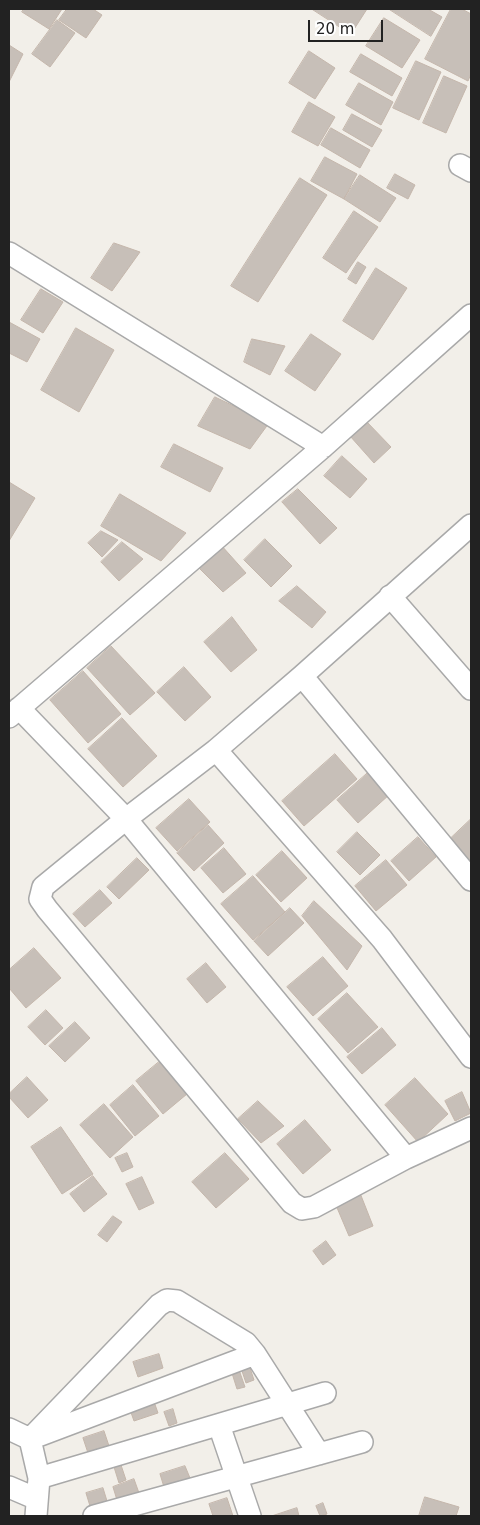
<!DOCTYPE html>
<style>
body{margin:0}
#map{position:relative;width:480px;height:1525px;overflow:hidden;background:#f2efe9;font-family:"DejaVu Sans",sans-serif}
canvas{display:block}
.frame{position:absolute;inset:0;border:10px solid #222;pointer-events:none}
.scale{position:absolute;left:308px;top:20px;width:75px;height:22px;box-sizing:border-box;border:2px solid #222;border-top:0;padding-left:6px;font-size:15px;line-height:18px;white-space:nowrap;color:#222;-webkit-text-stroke:4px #fff;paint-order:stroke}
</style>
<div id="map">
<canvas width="480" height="1525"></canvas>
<div class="frame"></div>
<div class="scale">20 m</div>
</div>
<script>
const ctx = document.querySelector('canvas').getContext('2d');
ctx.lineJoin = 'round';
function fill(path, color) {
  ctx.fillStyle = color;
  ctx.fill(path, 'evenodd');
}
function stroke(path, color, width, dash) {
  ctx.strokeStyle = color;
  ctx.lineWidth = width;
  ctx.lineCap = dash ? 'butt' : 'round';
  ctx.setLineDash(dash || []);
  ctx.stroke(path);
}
const building = new Path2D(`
 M24,9H62L49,29L22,12Z
 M67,9H93L102,15L86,38L59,20Z
 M312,9H367L351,34Z
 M389,9H428L442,17L431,36Z
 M451,9H462L471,14V74L468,81L425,59Z
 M384,18L420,40L402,68L366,46Z
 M57,20L75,33L50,67L32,54Z
 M9,45L23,54L9,82Z
 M309,51L335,68L315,99L289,83Z
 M361,54L402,78L392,96L350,72Z
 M416,61L441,72L419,120L393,108Z
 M444,76L467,86L446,133L423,123Z
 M359,83L393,102L381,125L346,105Z
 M309,102L335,117L318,146L292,132Z
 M352,114L382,130L372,147L343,130Z
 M331,128L370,150L360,168L321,145Z
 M325,157L357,174L344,199L311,181Z
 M395,174L415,185L408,199L387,188Z
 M360,175L396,198L380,222L344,199Z
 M300,178L327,195L258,302L231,286Z
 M354,211L378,227L346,273L323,258Z
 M114,243L140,252L112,291L91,278Z
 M358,262L366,267L356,284L348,279Z
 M376,268L407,288L373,340L343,321Z
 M41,289L63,302L43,333L21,320Z
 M9,322L40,339L27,362L9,353Z
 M76,328L114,350L79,412L41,390Z
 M311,334L341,354L315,391L285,371Z
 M252,339L285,346L270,375L244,362Z
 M215,397L269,423L250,449L198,426Z
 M366,421L391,447L374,463L350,436Z
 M174,444L223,468L210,492L161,467Z
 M342,456L367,479L350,498L324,476Z
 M9,482L35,498L9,541Z
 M298,489L337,528L320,544L282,502Z
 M120,494L186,533L161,561L101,526Z
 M101,531L118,540L102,557L88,543Z
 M265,539L292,566L271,587L244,560Z
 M122,542L143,559L119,581L101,562Z
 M221,545L246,573L223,592L198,567Z
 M297,586L326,612L312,628L279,601Z
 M232,617L257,650L231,672L204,642Z
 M111,646L155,693L130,715L87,668Z
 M184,667L211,697L185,721L157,692Z
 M83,671L121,714L88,743L50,700Z
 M122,718L157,756L123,787L88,749Z
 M335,754L357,779L304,826L282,801Z
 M370,771L390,794L358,823L337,800Z
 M189,799L210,822L177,851L156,828Z
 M471,819V865L448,841Z
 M208,825L224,843L194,871L177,853Z
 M357,832L380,855L360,875L337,852Z
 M418,837L436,857L409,881L391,861Z
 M224,848L246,874L223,893L201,868Z
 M282,851L307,878L281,902L256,875Z
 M137,858L149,870L119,899L107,887Z
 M386,860L407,885L376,911L355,886Z
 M253,876L285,912L253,940L221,904Z
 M100,890L112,903L85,927L73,914Z
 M314,901L362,946L347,970L302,916Z
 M290,908L304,923L268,956L254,941Z
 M34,948L61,978L26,1008L9,988V970Z
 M323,957L348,986L313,1016L287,987Z
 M206,963L226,987L207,1003L187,979Z
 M347,993L378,1027L348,1053L318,1019Z
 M46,1010L63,1028L45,1045L28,1027Z
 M75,1022L90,1038L65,1062L49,1046Z
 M382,1028L396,1045L362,1074L347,1057Z
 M159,1062L187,1094L163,1114L136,1081Z
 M27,1077L48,1100L28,1118L9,1097V1094Z
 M415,1078L448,1114L418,1142L385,1105Z
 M133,1085L159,1116L135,1136L110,1105Z
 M462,1092L471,1113L455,1121L445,1101Z
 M258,1101L284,1126L261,1143L238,1119Z
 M104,1104L133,1137L110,1158L80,1125Z
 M305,1120L331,1150L303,1174L277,1144Z
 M61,1127L93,1174L62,1194L31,1147Z
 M127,1153L133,1167L122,1172L115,1158Z
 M225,1153L249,1179L216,1208L192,1182Z
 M93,1176L107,1194L84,1212L70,1194Z
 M142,1177L154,1203L139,1210L126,1184Z
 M360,1193L373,1226L349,1236L335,1203Z
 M113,1216L122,1222L107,1242L98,1235Z
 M326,1241L336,1255L323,1265L313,1251Z
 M159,1354L163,1368L138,1377L133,1362Z
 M238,1367L245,1387L237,1389L231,1370Z
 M250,1368L254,1380L246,1383L242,1371Z
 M152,1396L158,1413L134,1421L128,1404Z
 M173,1409L177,1423L169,1426L164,1412Z
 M104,1431L109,1446L88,1453L83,1438Z
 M121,1465L126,1480L119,1483L114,1467Z
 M185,1466L190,1478L164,1487L160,1474Z
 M134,1479L139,1493L117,1500L113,1487Z
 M103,1488L107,1501L90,1506L86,1493Z
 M425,1497L459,1507L456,1516H419Z
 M227,1498L233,1516H213L209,1504Z
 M323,1503L327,1514L320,1516L316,1506Z
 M297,1508L299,1516H272Z`);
const street = new Path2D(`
 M460,165L471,171
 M9,253L323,447
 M471,525L302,676L216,750L126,819L43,887L40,899L47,909L292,1203L302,1209L314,1207L406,1158L471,1128
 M390,596L471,689
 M302,676L471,880
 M19,708L126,819L406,1158
 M9,717L323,447L471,315
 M216,750L382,939L471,1057
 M219,1425L250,1516
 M9,1429L30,1439L255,1354
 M39,1478L325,1393
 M9,1487L37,1499
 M36,1516L39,1478L30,1439L159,1305L167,1300L177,1301L246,1343L255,1354L319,1454
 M94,1516L362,1442`);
fill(building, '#c7bfb8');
stroke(building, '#c4b6ab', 1);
stroke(street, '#a9a9a9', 24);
stroke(street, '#fff', 21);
</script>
